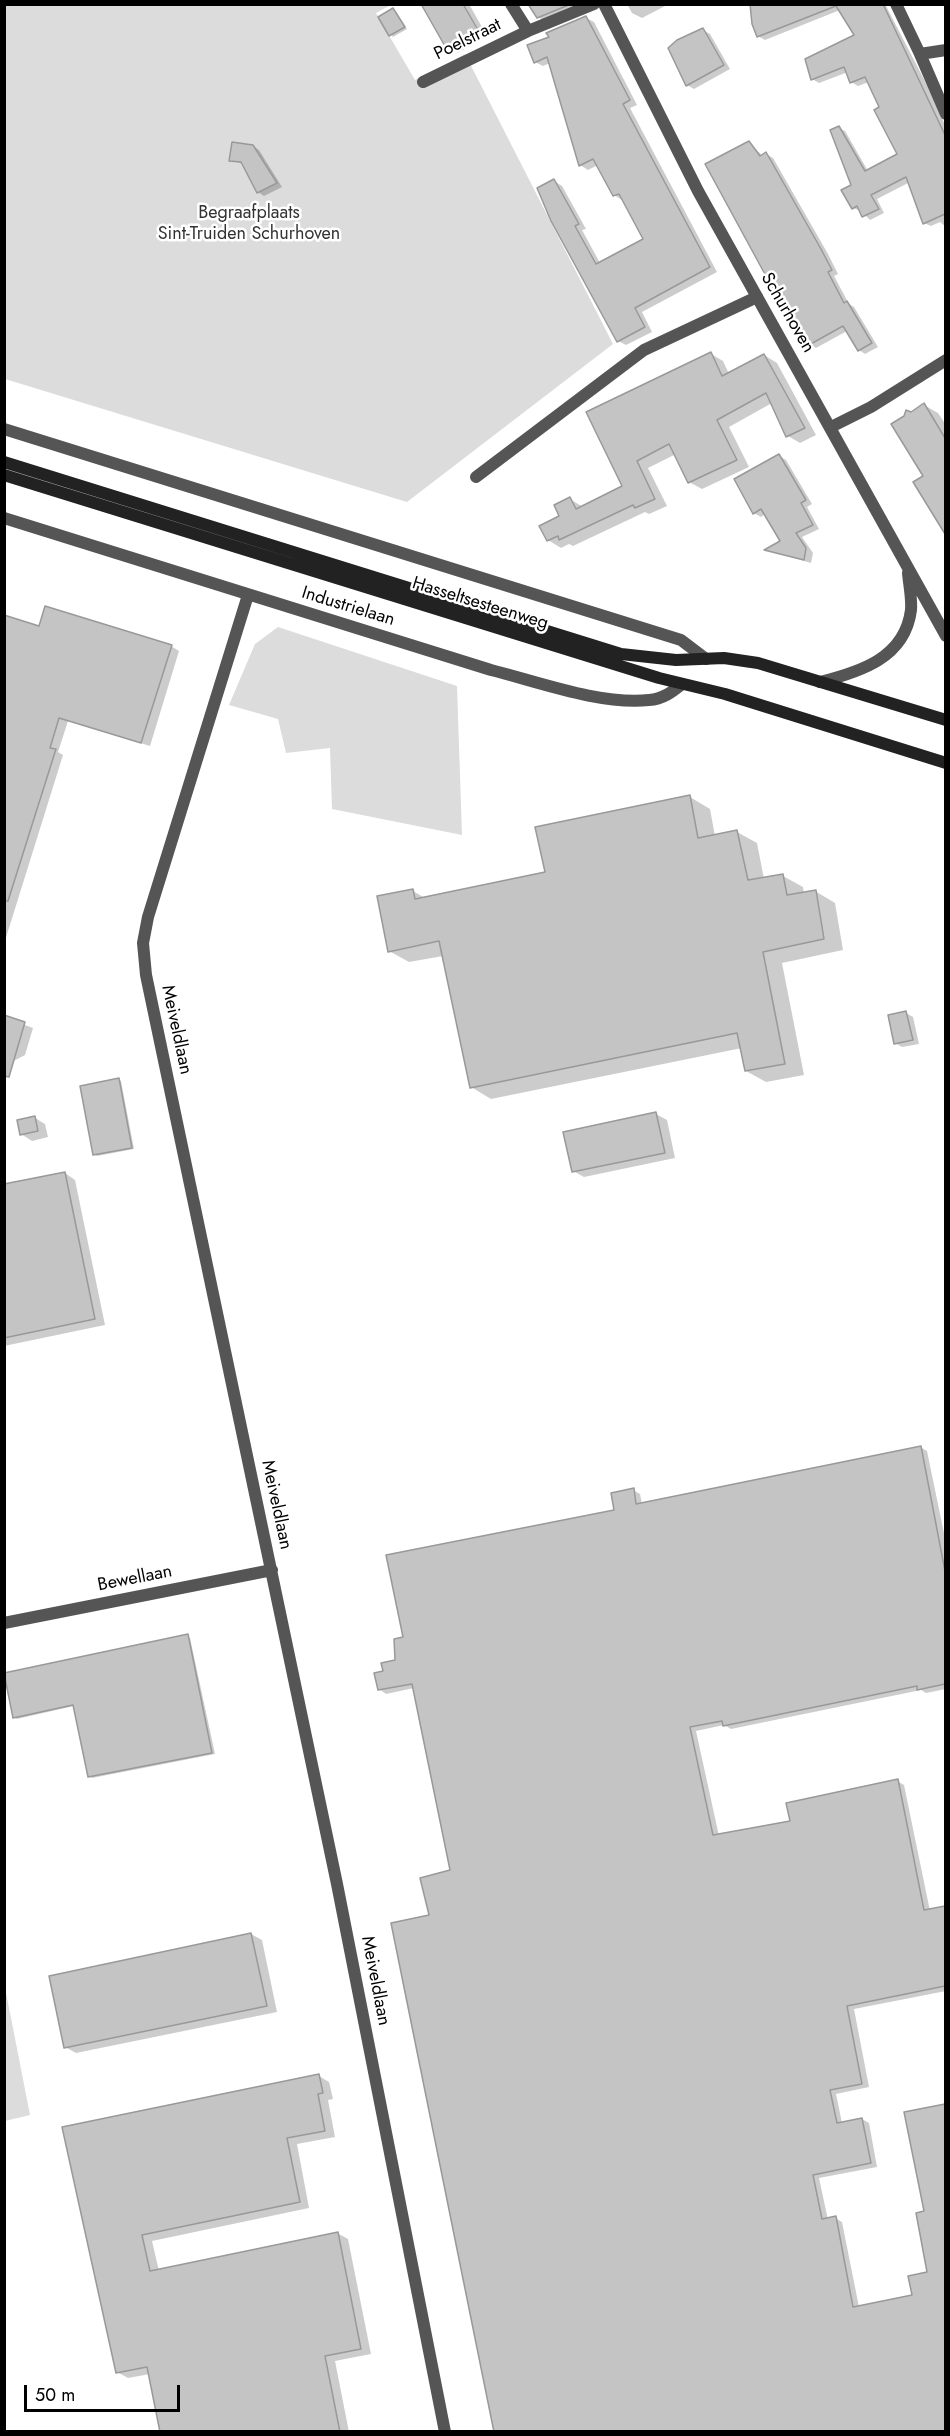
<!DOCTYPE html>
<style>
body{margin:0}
#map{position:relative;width:950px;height:2436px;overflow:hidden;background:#fff;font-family:Jost,sans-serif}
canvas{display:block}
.frame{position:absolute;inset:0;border:6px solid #000;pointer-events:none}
.scale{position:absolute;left:24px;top:2385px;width:156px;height:27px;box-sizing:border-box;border:3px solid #000;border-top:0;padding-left:8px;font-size:18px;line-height:21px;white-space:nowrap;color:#000;-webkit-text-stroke:4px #fff;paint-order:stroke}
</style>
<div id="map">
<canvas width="950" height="2436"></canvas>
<div class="frame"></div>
<div class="scale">50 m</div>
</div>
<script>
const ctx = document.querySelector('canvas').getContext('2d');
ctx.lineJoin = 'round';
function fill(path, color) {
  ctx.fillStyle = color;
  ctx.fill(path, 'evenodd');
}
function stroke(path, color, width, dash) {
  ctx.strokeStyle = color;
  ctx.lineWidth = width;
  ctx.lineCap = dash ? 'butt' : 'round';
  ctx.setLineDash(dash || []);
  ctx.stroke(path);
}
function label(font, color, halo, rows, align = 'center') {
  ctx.font = font + ' Jost,sans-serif';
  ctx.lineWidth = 5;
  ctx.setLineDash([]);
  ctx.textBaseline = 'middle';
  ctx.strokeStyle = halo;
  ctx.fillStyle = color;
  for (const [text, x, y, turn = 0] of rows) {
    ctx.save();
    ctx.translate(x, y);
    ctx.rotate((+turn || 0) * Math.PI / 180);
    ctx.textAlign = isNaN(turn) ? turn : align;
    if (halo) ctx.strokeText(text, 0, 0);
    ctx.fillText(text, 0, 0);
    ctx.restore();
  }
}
const green = new Path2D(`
 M4,5H391L376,13L415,80L465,54L613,344L407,502L5,379Z
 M278,627L457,686L462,835L332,809L330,748L286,753L278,719L229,705L255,644Z
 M4,1982L30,2115L5,2121H4Z`);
const shadow = new Path2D(`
 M431,4H469L487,36L458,53L448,47L425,8Z
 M530,4H584L545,21L538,17Z
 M627,4H669L642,18L632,13Z
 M759,4H885L929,89L946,127V227L940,222L931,226L924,223L910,182L877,199L884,213L870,220L861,211L853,208V185L839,128L845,131L868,171L899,154L869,82L858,86L851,82L848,72L819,83L812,79L856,35L840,10L765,40L758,36Z
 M393,10L407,29L393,37L380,17Z
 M586,18L594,22L637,105L630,108L717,272L642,312L652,332L626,345L618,341L554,181L562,186L586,229L582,230L600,263L645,240L622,200L614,195L598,165L588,170L580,165L550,63L543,66L535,62L551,38Z
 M703,30L710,34L730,69L694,89L687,85Z
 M749,143L763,156L766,154L773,158L828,254L838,274L834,276L849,304L854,307L878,347L865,354L859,350L847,331L816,348L810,344Z
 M253,146L259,150L282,187L264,196L258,192L243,164L231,160Z
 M711,354L723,361L729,374L764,355L777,363L816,435L800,443L788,436L772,403L729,427L749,467L702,489L689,482L676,454L648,468L667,506L649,514L645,512L573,546L569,544L561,548L548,540L570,499L583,507L624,487L588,413Z
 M924,405L938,413L946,425V527L941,525L925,476L911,414Z
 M779,456L786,460L812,504L807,507L819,529L802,537L813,553L811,563L767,550L783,542L765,514L761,517L754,513Z
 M4,616L40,628L171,646L179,651L150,746L68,721L58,752L63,755L4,944Z
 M690,797L710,809L715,836L737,832L757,843L764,879L783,876L803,887L804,894L815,891L835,903L843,950L782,963L804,1075L766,1082L746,1071L742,1048L491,1099L471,1087L443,956L409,962L389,951L413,891L425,898L546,873Z
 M906,1013L913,1017L919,1044L902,1047L895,1043Z
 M4,1017L33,1028L25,1055L4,1066Z
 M118,1079L121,1081L134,1149L97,1156L94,1154Z
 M656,1114L667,1120L675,1158L584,1177L573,1171Z
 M35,1118L45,1124L48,1137L32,1141L21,1134Z
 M65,1173L75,1180L105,1325L4,1346V1186Z
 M920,1447L927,1451L946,1543V1689L926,1693L921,1690L731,1729L724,1725L696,1731L719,1836L792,1822L897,1781L904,1785L930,1911L946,1908V1991L854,2009L869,2087L836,2094L842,2123L862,2119L869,2123L877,2167L819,2178L828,2220L835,2218L842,2222L859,2307L914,2296L929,2274L925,2213L906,2113L946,2105V2432H496L430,1916L452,1871L414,1688L386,1694L379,1689L385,1672L397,1661L404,1638L616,1511L633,1490L640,1494L642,1504Z
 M187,1636L190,1638L215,1754L92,1778L89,1776L74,1706L17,1719L14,1717Z
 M251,1934L262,1940L277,2012L76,2053L65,2047Z
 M319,2076L329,2082L333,2099L328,2100L335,2137L297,2144L309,2208L152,2241L159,2271L337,2233L348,2239L371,2354L335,2361L349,2432H161L150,2374L128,2378L117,2372L64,2128Z`);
const building = new Path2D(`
 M421,4H463L478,30L446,48Z
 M528,4H571L537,18Z
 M750,4H883L945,135V214L923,224L906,177L871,195L879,209L862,217L857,206L852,209L841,190L851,185L830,130L839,126L865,171L897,154L874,110L879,107L865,77L850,83L844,67L811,80L805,59L854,35L836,6L757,37L752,24Z
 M393,8L405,27L389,36L378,17Z
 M586,16L630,100L623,104L710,267L635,308L645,327L617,342L551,221L537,188L554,179L579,224L575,226L596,264L643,239L619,194L613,196L593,159L579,166L547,57L534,63L527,45L549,37L546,33Z
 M703,28L724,65L686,86L668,48L677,40Z
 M749,141L760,156L766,152L821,249L832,270L828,272L844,303L847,301L872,343L858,351L843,326L809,345L767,278L705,164Z
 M232,142L253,145L277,183L257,193L241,162L229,161Z
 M711,352L722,376L764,354L805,428L786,437L766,393L717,420L737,460L688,483L669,444L637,461L655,499L635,508L633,505L559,540L558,536L547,541L539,526L559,516L554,505L570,497L576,509L622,486L586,412Z
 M924,403L945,438V534L913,482L923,476L891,424L904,416L906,410L911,412Z
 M779,454L806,500L801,503L813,525L796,533L806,548L804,560L764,550L780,541L761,509L753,514L734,479Z
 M45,606L172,645L141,743L59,718L50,748L56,749L8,901H4V615L39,626Z
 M690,795L698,838L737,830L748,880L783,874L787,895L816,890L824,939L763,952L785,1064L745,1071L737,1033L470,1088L439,941L388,952L377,896L413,889L415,899L545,872L535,827Z
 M906,1011L913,1040L894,1044L888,1015Z
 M4,1015L25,1022L9,1077L4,1076Z
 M119,1078L132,1148L93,1155L80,1086Z
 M656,1112L665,1153L572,1172L563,1132Z
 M35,1116L38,1131L20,1135L17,1120Z
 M65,1172L95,1319L4,1338V1184Z
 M921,1446L945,1571V1684L917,1690V1686L723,1726L722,1721L690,1727L713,1835L790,1821L786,1803L898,1779L924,1910L945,1906V1986L847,2006L862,2084L830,2090L837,2123L862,2118L871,2163L813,2175L822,2219L836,2216L853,2307L912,2295L908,2276L927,2272L916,2213L924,2211L904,2112L945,2104V2432H494L391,1923L429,1915L420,1878L450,1870L412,1684L378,1690L374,1673L383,1671L381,1663L395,1660L394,1639L403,1637L386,1555L614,1510L611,1493L634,1488L636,1504Z
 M188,1634L212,1753L88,1777L73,1705L13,1718L4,1673Z
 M251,1933L267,2006L64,2048L49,1976Z
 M319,2074L323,2093L318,2094L325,2131L287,2138L300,2202L142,2235L150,2271L338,2232L361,2349L325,2356L340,2432H160L147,2367L116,2373L62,2127Z`);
const service = new Path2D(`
 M831,427L871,407L946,360
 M4,429L681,640L706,659
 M476,477L644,350L757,297`);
const minor = new Path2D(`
 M511,4L528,31
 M896,4L920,54L946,50
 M920,54L946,114
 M423,82L528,31L594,4
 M4,518L491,670C539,682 600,705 649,700C663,699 672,692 682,684
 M248,595L148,917L143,943L146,975L337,1884L445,2432
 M4,1623L272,1570`);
const tertiary = new Path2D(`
 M604,4L698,191L946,636
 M820,682C860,672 905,658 911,610C912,598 909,585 908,573`);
const secondary = new Path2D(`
 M4,462L621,654L676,660L724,658L758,663L946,720
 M4,475L659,678L725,694L946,763`);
const streetNames = [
 ["Poelstraat",468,40,-26],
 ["Schurhoven",787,313,60],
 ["Hasseltsesteenweg",480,604,17],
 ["Industrielaan",348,607,17],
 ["Meiveldlaan",176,1030,78],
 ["Meiveldlaan",276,1505,78],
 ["Bewellaan",135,1579,-11],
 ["Meiveldlaan",375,1981,79]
];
const parkNames = [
 ["Begraafplaats",249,214],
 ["Sint-Truiden Schurhoven",249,235]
];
fill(green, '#dcdcdc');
fill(shadow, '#0003');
fill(building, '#c4c4c4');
stroke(building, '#999', 1.5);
stroke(service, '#555', 12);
stroke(minor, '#555', 12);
stroke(tertiary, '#555', 12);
stroke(secondary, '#222', 12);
label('18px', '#000', '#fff', streetNames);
label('18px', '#333', '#fff', parkNames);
</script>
